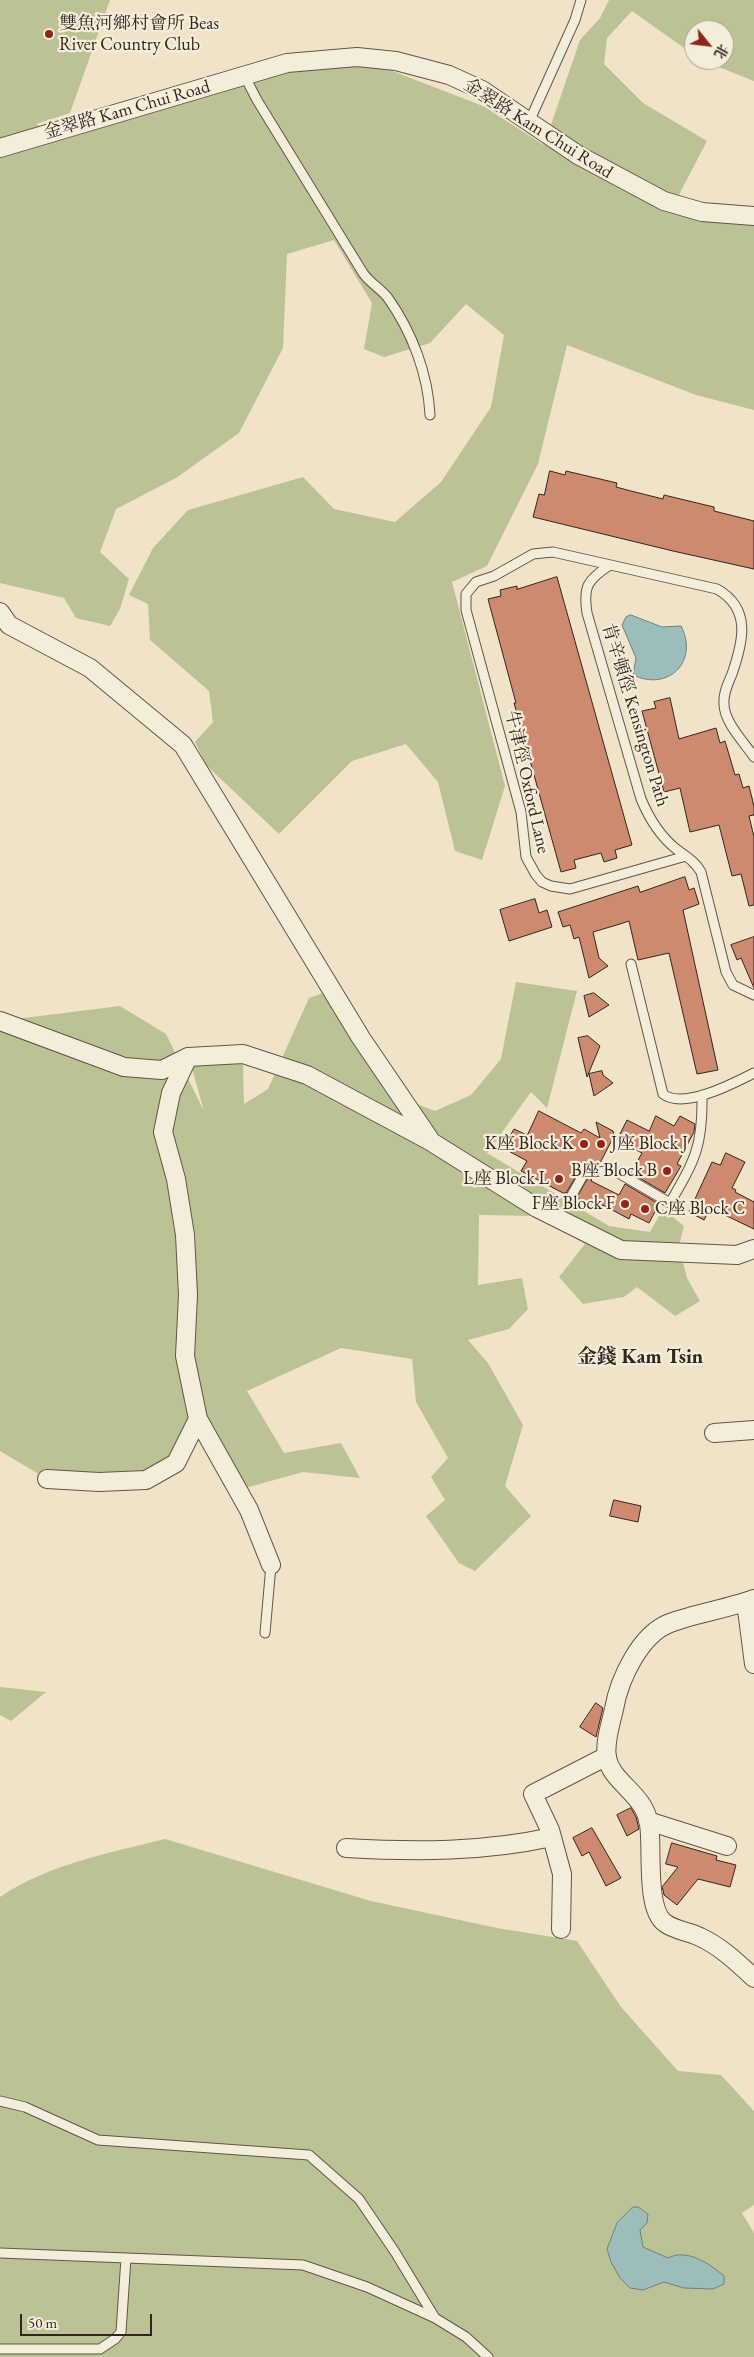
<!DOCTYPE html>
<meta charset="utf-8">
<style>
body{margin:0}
#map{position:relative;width:754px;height:2357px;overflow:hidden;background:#f0e3c8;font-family:"EB Garamond","Noto Serif SC",serif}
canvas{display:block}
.north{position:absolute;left:684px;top:20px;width:50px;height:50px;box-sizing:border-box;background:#f5eddb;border:1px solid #a89d8e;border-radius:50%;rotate:119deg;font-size:14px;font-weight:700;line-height:20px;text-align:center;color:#34251b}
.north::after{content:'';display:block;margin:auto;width:18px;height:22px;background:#8f2418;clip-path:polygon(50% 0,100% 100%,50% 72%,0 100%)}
.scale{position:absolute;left:20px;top:2314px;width:132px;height:22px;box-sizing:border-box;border:2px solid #34251b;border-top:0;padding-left:6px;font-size:15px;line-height:18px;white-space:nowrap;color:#34251b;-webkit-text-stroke:4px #f5eddb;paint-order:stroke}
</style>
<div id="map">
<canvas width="754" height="2357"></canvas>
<div class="north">北</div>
<div class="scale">50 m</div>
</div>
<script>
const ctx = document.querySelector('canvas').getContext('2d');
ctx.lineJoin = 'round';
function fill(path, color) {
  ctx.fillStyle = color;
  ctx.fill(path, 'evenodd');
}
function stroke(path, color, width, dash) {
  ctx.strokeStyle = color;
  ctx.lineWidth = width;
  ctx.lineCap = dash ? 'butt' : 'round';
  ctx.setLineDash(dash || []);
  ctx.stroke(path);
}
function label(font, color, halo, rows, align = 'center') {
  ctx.font = font + ' "EB Garamond","Noto Serif SC",serif';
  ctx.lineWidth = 4.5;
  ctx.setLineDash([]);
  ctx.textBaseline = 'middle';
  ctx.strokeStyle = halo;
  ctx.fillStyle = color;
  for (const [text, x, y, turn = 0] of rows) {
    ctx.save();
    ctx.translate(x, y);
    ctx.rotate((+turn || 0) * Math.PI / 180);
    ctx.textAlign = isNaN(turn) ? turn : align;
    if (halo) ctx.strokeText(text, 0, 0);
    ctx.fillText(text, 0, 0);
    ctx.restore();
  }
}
const green = new Path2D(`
 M0,0H110L70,113L36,124L65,139L268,74L369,62L483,106L544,145L580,40L600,18L609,0H754V81L701,60H724V30H694V55L632,11L607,38L604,64L643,103L707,141L671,210L754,225V410L696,395L567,345L538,464L487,566L452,582L505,786L482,860L455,851L438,782L406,744L352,761L279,834L206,765L195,742L213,722L209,691L150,640L148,604L129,595L153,548L188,510L303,477L334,509L395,522L441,482L491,407L504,335L466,304L430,343L384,357L364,349L372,303L334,240L287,254L283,348L239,433L176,478L116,509L100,552L129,579L120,609L110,626L76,618L64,598L0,583Z
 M516,982L577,991L547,1108L531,1092L487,1153L609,1226L650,1232L663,1209L684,1226L679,1246L687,1278L700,1301L675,1316L637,1287L624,1297L583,1304L559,1277L585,1244L538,1216L479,1215L478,1285L522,1278L528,1309L509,1329L468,1340L488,1363L523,1425L505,1486L531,1516L475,1571L459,1563L426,1516L445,1500L431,1477L448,1458L416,1402L412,1359L341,1348L247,1391L284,1453L341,1443L360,1478L303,1472L238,1490L198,1419L159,1473L47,1479L0,1451V1021L120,1006L166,1034L204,1111L191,1065L235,1056L243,1065L244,1104L268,1089L309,998L326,992L401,1098L435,1111L471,1095L501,1059Z
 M0,1687L46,1692L11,1721L0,1715Z
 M165,1839L371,1901L497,1928L577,1941L621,2007L678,2071L721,2075L754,2111V2205L742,2213L754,2233V2357H0V1897C49,1864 109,1853 165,1839Z`);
const water = new Path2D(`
 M631,615L662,627L681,626C699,661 669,692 633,675L636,658L622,625L626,617Z
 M633,2207H638L648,2214L647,2223L640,2230L643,2247L668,2258C687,2248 710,2264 724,2276V2284L713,2289L684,2288L664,2282L643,2290L630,2288L620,2278L611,2262L607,2249L617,2223Z`);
const building = new Path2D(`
 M550,471L565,475L566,471L617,483L616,487L631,491L663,499L664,495L693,502L714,507V511L754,521V569L673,551L533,517L539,494L544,495Z
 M557,577L632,845L615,850L617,858L604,862L601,853L574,860L576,868L561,872L514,703H516L488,599L501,596L500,590L517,586V589Z
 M670,698L679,739L716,728L720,743L725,741L735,775L739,774L743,788L749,786L754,806V815L749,816L754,837V905L749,906L741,874L732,876L719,825L690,832L680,788L664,792L642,711L656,708L654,702Z
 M685,877L689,890L694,888L699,904L683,910L718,1070L697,1074L669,953L638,960L629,921L620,924L593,932L599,958L608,966L589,978L579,937L574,939L570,925L563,927L558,912L638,886L640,892Z
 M535,899L539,913L547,910L552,927L509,941L500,910Z
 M754,937V988L741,958L737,960L731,945Z
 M594,993L609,1005L589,1017L584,996Z
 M588,1036L600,1046L587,1077L578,1038Z
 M602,1071L603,1075L613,1083L594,1096L589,1074Z
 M539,1111L581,1133L584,1129L600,1138L596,1122L613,1131L614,1136L599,1165L588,1162L584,1163L566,1193H563L521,1171L527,1161L503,1148L514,1129L527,1135Z
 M656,1116L674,1126L680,1116L695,1124L694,1132L677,1164L681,1166L665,1193L631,1173L642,1153L617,1140L627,1120L649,1131Z
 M726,1153L745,1162L732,1188L736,1190L735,1192L754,1202V1229L710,1208L704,1220L689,1212L712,1162L720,1165Z
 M589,1177L592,1178L591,1181L619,1195L625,1184L659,1204L649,1223L631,1214L629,1219L603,1205L601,1210L577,1198Z
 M614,1500L641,1506L638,1522L610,1516Z
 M596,1703L603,1708L596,1737L580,1727Z
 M631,1808L636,1817L639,1829L627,1836L617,1815Z
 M592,1828L621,1878L606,1886L589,1852L582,1856L573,1838Z
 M672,1843L717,1856L716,1860L736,1865L730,1887L698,1879L677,1905L664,1895L663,1890L662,1887L678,1867L666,1864Z`);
const lane = new Path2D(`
 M244,75L257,100L363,273C370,283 381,289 388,298C412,332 428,374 430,415
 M529,122L575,20L581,0
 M610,565C587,580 583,587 587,613L641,799C649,818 659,835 675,848C685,856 694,860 701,872L726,972L733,985L754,995
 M686,856L570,889L551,886L542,882L536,875L526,857L521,812L466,610V594L476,582L494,576L533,554L553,552L717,589C752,609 743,642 732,674C728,684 723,693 724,704C724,722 744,742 754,757
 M631,964L663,1094C684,1110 734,1083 754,1073
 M572,1195L587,1168L593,1172L615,1171L670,1203C695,1160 703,1146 702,1095
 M265,1633L271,1565
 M0,2101L25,2107L98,2140L309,2155L359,2199L395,2252L435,2318
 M0,2253L303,2265L367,2287L435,2318L466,2337L488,2357
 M0,2349H100L115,2339L121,2332L126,2258`);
const street = new Path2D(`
 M0,148L287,63L357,57L396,61L449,75L482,90L578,155L664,201L702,212L754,216
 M0,612L9,625L90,668L183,745L361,1038L429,1138
 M0,1021L124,1067L162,1070L188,1057L243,1054L307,1075L430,1141L537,1208L621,1250L737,1255L754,1249
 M198,1419L249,1510L271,1565
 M714,1433L754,1430
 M47,1479L99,1482L146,1480L176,1463L198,1419L185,1356L188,1295L185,1235L176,1179L163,1132L171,1093L188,1057
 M754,1599C727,1609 697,1613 670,1623C640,1634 619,1680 614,1709C611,1723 604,1743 607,1758C612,1783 644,1793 649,1824C653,1847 645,1909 665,1923C674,1930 690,1932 700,1937C720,1946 738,1963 754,1978
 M746,1602L754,1664
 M648,1821L727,1846
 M346,1848C416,1852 484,1852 552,1837
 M561,1929L562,1874L550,1830L533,1794L607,1756`);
const markers = [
 [49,34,5,"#8f2418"],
 [584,1144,5,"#8f2418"],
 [601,1144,5,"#8f2418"],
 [667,1171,5,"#8f2418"],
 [559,1179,5,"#8f2418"],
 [625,1204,5,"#8f2418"],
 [645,1209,5,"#8f2418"]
];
const poiNames = [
 ["雙魚河鄉村會所 Beas",59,24,"left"],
 ["River Country Club",59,45,"left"],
 ["K座 Block K",574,1144],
 ["J座 Block J",611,1144,"left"],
 ["B座 Block B",657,1171],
 ["L座 Block L",549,1179],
 ["F座 Block F",615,1204],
 ["C座 Block C",655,1209,"left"]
];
const streetNames = [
 ["金翠路 Kam Chui Road",127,110,-16],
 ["金翠路 Kam Chui Road",538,129,32],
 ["肯辛頓徑 Kensington Path",635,715,73],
 ["牛津徑 Oxford Lane",527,782,77]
];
const quarterNames = [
 ["金錢 Kam Tsin",640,1358]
];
fill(green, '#bbc395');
fill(water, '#9bbdbb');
stroke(water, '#72807b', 1);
fill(building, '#cd8a6f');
stroke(building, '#34251b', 1);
stroke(lane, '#635446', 11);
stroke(street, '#635446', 20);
stroke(lane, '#f5eddb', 9);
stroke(street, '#f5eddb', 18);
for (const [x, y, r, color] of markers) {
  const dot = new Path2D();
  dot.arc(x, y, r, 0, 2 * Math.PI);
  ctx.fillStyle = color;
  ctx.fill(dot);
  stroke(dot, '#f5eddb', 2);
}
label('18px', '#34251b', '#f5eddb', poiNames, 'right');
label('18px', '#34251b', '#f5eddb', streetNames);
label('bold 20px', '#34251b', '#f5eddb', quarterNames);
</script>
